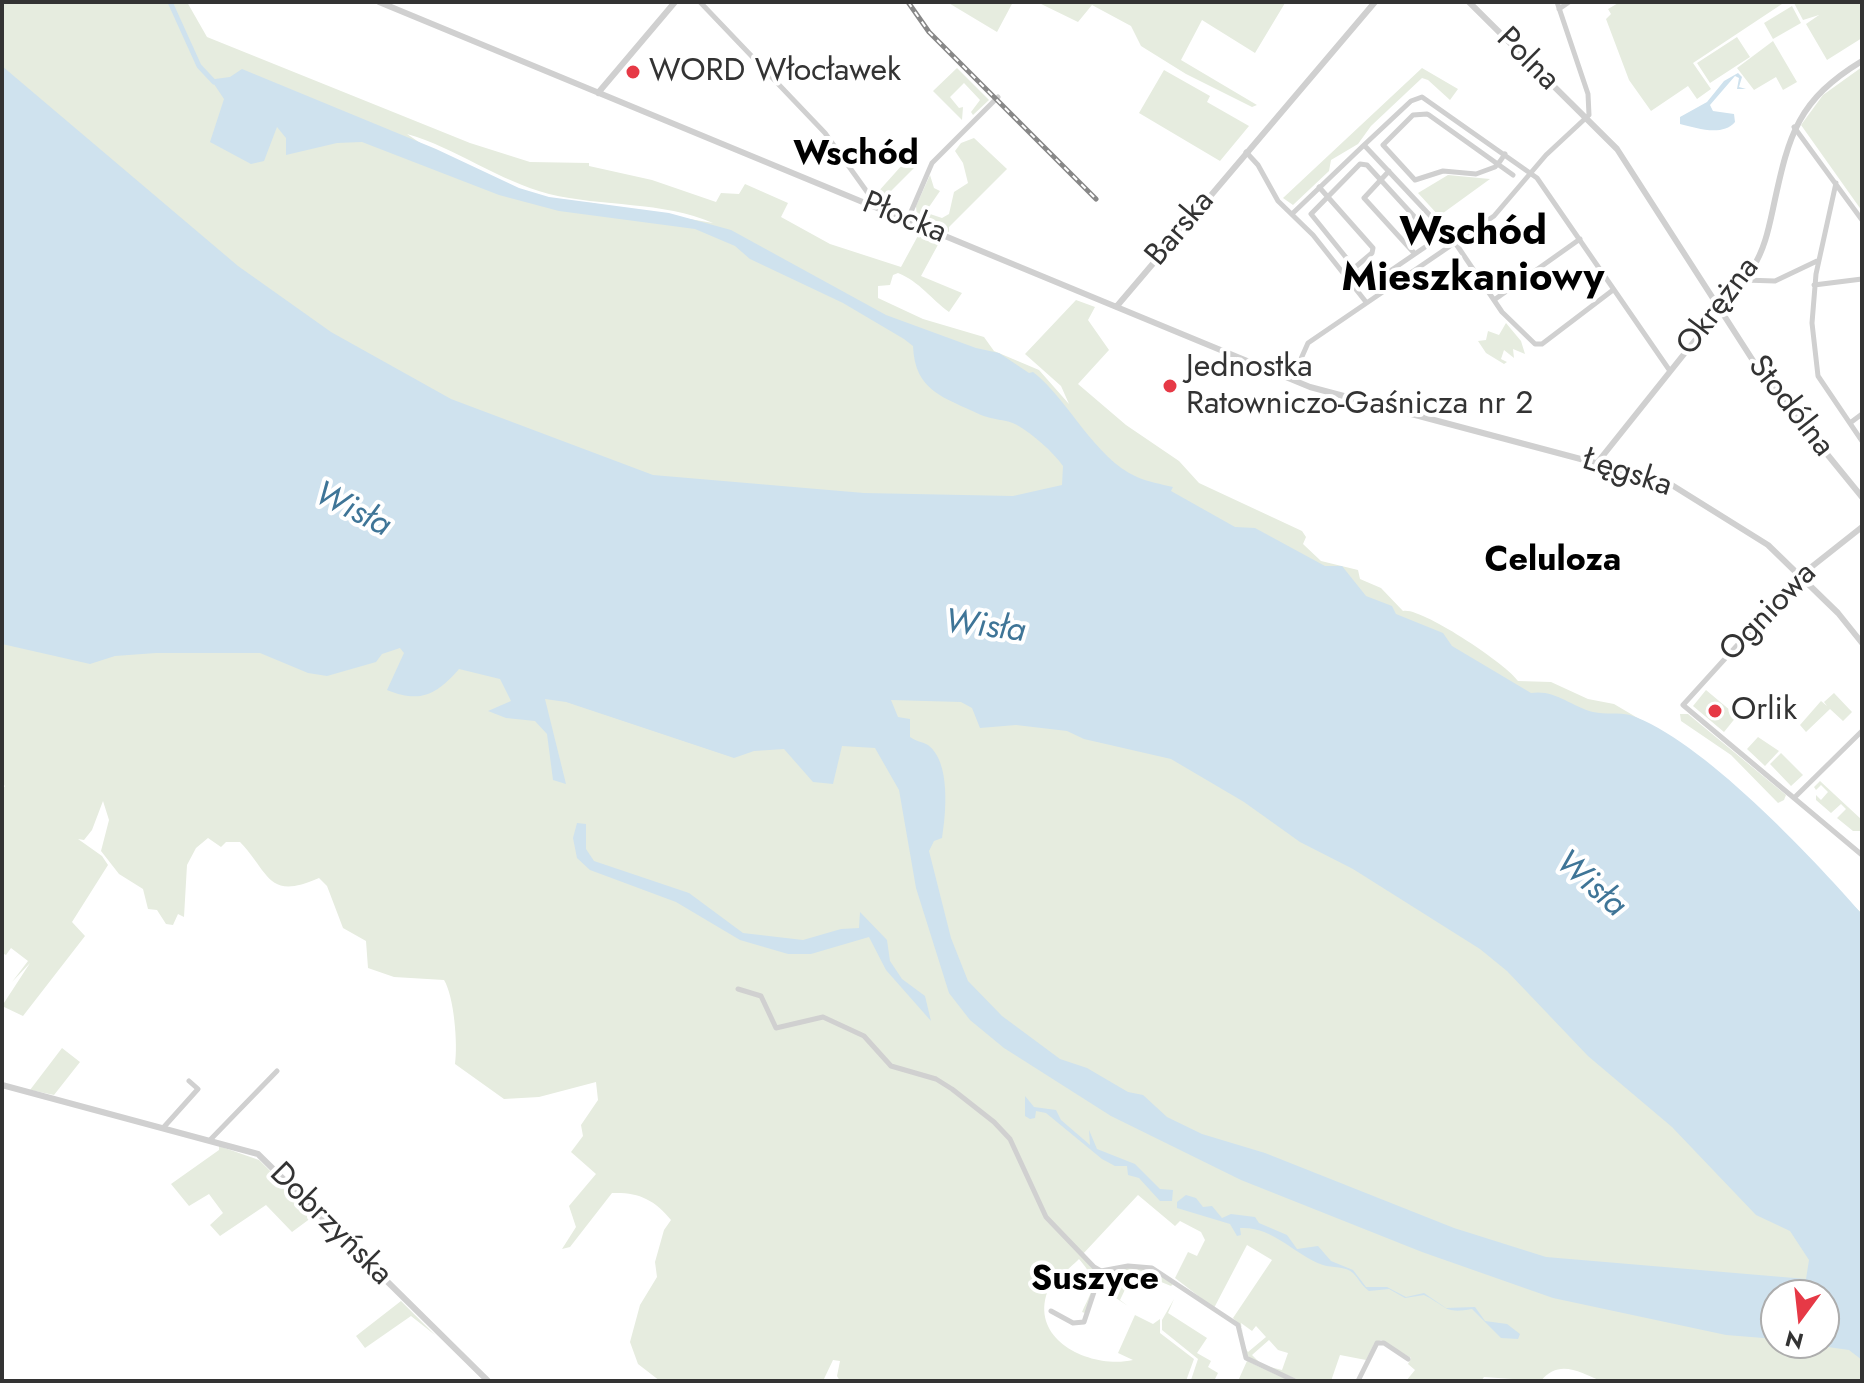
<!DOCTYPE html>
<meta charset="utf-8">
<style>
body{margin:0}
#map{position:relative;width:1864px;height:1383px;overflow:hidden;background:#fff;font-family:Jost,sans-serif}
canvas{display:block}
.frame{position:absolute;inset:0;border:4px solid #333;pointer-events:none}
.north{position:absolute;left:1760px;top:1279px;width:80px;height:80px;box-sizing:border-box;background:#fff;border:2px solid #adadad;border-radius:50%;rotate:195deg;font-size:22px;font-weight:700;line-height:32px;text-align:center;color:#333}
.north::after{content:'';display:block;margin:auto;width:28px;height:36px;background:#e63946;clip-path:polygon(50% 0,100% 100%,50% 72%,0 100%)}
</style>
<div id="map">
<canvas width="1864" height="1383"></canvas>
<div class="frame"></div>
<div class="north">N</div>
</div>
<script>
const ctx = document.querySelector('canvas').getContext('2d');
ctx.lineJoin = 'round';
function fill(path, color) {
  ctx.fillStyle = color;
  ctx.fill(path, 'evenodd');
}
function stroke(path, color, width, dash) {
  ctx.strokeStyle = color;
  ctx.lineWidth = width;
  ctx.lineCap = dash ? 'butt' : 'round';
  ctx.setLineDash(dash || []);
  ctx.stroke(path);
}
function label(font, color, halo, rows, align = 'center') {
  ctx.font = font + ' Jost,sans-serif';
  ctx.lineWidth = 8;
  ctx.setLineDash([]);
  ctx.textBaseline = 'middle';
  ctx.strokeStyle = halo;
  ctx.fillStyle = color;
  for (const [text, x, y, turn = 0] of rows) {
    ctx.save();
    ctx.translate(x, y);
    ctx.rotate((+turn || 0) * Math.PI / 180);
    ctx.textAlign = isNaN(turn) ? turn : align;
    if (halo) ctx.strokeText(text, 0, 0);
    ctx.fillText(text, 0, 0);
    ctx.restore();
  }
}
const green = new Path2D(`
 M2,2H187L207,37L470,143L530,162L589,163V166L652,180L716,202L721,193L739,194L745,184L788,203L781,217L830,244L901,267L920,232L940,241L921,276L962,293L949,312C931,299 920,282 898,273L893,275L890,285L878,286V298L923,319L984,337L994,351L1039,370L1069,404L1061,386L1025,354L1076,300L1095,307L1088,320L1109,350L1078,384L1126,425L1179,461L1199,483L1302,531L1306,537L1303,544L1321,561L1358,570L1360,579L1381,588L1403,611C1420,606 1508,665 1518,681L1551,682L1588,699L1614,704L1680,743L1745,795L1862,914V1381H1601C1581,1373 1559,1358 1541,1381L1484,1377L1481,1381H1406L1415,1370L1408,1364L1411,1358L1381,1340L1374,1344L1366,1360L1340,1355L1331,1381H1301L1266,1366L1282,1370L1288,1353L1278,1350L1269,1340L1252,1355L1260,1363C1251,1359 1245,1357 1244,1346L1248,1352L1266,1337L1256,1326L1252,1331L1241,1323L1243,1338L1242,1328L1233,1318L1272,1260L1247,1245L1214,1308L1175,1278L1188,1252L1197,1256L1205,1240L1201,1232L1180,1221L1175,1226L1138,1195L1082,1255L1098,1272L1094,1295L1085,1313L1082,1312C1095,1284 1099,1283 1079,1259C1069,1269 1050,1283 1046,1296C1033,1344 1095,1369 1133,1360L1118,1353L1135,1315L1153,1324L1160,1319V1333L1194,1359L1186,1381H840L837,1376L840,1361L833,1360L823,1381H660L638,1364L630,1342L640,1305L657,1277L655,1262L664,1230L671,1220C654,1199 638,1192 612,1193L570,1247L562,1249L576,1227L569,1206L596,1174L571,1152L583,1136L581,1125L598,1100L596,1082L539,1097L504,1099L455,1064C458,1044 454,996 444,980L394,977L368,968L366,941L343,928L327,886L319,878C267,901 270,873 240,842H226L221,847L208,838L196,848L187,865L184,917L178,914L173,925L166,924L157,910L148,909L143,889L119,874L101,851L109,820L103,801L92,830L84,840L78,839L102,856L108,865L72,922L85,936L23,1016L2,1006L30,963L12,982L28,961L11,948L6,955L2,953V790L5,786L2,783ZM407,134C456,148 499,181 549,194C602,207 663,201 713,223L655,213L627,212L593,203L558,201L521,192L435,153ZM1776,1295H1824V1343H1776Z
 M947,2H1013L997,32Z
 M1037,2H1284L1285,3L1255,53L1202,20L1181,60L1257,105L1252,107L1186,74L1141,46L1131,26L1092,5L1078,22Z
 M1620,2H1785L1693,63L1711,89L1697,99L1688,86L1651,111L1629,80L1606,19L1611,14L1608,9Z
 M1862,2V38L1827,60L1806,24L1819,15L1803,20L1794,3Z
 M1792,6L1801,23L1773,39L1764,23Z
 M1737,37L1750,57L1710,83L1697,63Z
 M1773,41L1797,82L1783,90L1776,77L1754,90L1737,68Z
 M1862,67V211L1801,125L1823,95Z
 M957,68L989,100L973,115L971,112L980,100L964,83L950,97L959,108L963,107L962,120L933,91Z
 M1422,68L1458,89L1450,100L1428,80L1422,78L1371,126L1358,144L1331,160L1329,171L1293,205L1283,198Z
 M1164,70L1210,96L1207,102L1249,126L1220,161L1139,113Z
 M974,138L1007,169L949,227V232L917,217L916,206L930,175L934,188L940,191L929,207L930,214L942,218L949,214L954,192L968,183L963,163L955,151L961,143Z
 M912,154L920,162L883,199L877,193Z
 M1448,175L1490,179L1439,216L1418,193Z
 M1506,323L1521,341L1525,354L1513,349L1514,358L1504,350L1501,359L1507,362L1504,364L1486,353L1478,341L1486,340L1488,331L1499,335Z
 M1706,690L1737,716L1724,732L1693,706Z
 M1834,693L1852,712L1843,721L1830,709L1806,732L1800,725L1821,701L1827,706L1824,702Z
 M1680,714H1688L1786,795L1784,800L1778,803L1731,755L1681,721Z
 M1758,737L1779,751L1765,766L1747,749Z
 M1781,753L1803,775L1791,786L1770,764Z
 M1820,781L1862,820L1860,831H1853L1837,818L1846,809L1841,804L1831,813L1816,800V795L1821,800L1828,792L1821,785L1816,790L1814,787Z
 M62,1048L80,1062L54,1095L30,1090Z
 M219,1146L259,1160L315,1215L292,1232L266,1205L220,1236L210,1225L223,1213L209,1194L189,1206L171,1184L219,1150Z
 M1122,1268H1149L1174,1283L1171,1286L1144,1275H1132L1120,1300L1128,1306L1099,1287L1107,1272Z
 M1174,1299L1168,1313L1207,1338L1197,1353L1211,1361L1208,1367L1218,1373L1214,1381L1191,1380L1198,1359L1162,1330V1320Z
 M401,1301L435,1335L411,1316L365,1348L356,1336Z
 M1247,1361L1290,1381H1238Z`);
const water = new Path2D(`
 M2,66L238,266L331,332L451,399L653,475L864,493L1013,496L1062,485L1063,466C1052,451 1034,435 1017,425C1006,419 992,420 981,415C944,397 915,392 913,346L904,339L843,303L750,259L735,246L695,229L559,211L499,195L362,142L337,143L286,155V138L277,127L264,161L251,164L210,142L224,99L214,84L215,79L230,77L242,69L436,149L519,188L549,197L669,213L731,230L886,315L976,348L999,353L1029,373L1033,372C1069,400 1094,458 1137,477C1148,482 1161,484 1173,487L1171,491L1235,527L1255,528L1325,566H1342L1366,596L1392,606L1396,614L1443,633L1452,646L1531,693C1554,689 1571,706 1593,712C1605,715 1619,712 1630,715C1701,739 1811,856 1862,914V1360L1849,1350L1800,1343H1824V1295H1776V1339L1726,1335L1553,1298L1422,1252L1241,1180L1111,1116L1004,1048L970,1020L949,993L916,888L899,790L875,748L842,746L833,784L813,782L784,749L754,751L734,758L566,702L545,699L566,784L553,780L547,734L535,721L506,718L488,711L511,701L500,679L459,669C437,694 421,704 387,690L404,653L400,648L382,654L376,662L327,676L308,673L260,653H156L115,656L90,664L2,644ZM891,700L961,702L972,708L980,728L1016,725L1067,731L1084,739L1171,759L1244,802L1300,842L1353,869L1480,949L1507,971L1588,1056L1672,1127L1756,1215L1790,1231L1809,1260L1806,1279L1546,1257L1454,1228L1265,1153L1202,1134L1167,1117L1143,1095L1128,1092L1087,1068L1060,1059L1002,1016L968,981L951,938L929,851L934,841L942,838C946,814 951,762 928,745C923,742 915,741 910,737V719L898,717Z
 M1738,73L1742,77L1739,87L1746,89H1737L1739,78L1735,76L1710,105L1713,111L1734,114L1735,122C1722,137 1697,128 1680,124V117L1707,102L1724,81Z
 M577,823L586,824V849L594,861L689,893L743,933L803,940L841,929L859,928L860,912L887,940L890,961L902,979L925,996L931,1021L886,970L869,937L811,954H788L740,940L676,902L590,870L577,858L573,838Z
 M1025,1096L1034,1107L1056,1110L1061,1120L1090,1145L1089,1130L1097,1149L1135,1164L1160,1189L1173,1190L1172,1201H1160L1139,1178L1128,1175L1127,1166H1115L1102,1159L1046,1113L1036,1111L1035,1118L1030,1119L1025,1116Z
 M1186,1195L1196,1198L1203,1207L1212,1206L1222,1218L1231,1214L1255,1217L1259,1223L1287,1235L1297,1249L1318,1246L1331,1261L1353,1270L1366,1287H1387L1406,1297L1424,1293L1446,1308L1475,1307L1485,1321L1507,1324L1520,1334L1518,1339L1501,1338L1472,1309C1444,1314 1448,1307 1424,1295L1405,1298L1389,1289L1369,1291C1361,1285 1359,1279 1353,1273C1346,1266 1332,1268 1323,1265C1293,1254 1273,1226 1240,1228L1241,1235L1237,1236L1230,1224L1177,1208V1202Z`);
const canal = new Path2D(`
 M170,2L199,66L214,82`);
const minor = new Path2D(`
 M700,2L825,133L870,196V206
 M1559,9L1569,2
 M1794,127L1862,220
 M1364,145L1411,101L1422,97L1537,178L1670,371
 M1246,152L1258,165L1278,201L1313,235L1366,302
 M1505,154C1502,159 1499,163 1495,167L1476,174L1443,171L1415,180L1383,145L1413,115L1427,114L1429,115L1513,175
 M1360,164L1367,165L1433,237L1431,243L1371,284L1365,281L1311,214Z
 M1389,171L1364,198L1415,254
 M1836,183L1816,274L1812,323L1818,376L1862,441
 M1319,187L1373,248L1372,253L1346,275
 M1292,214L1364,145L1454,241L1502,312L1535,344H1542L1613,290
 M907,221L932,163L998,97
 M1744,280L1775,281L1817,261
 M1814,285L1862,279
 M1494,300L1580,239
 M1292,379L1308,343L1494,216L1546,155L1589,115L1588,94L1557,2
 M1850,423L1862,414
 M1800,576L1683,705L1862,855
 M1794,798L1862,731
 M738,989L761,996L776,1028L823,1017L864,1036L891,1066L936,1079L952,1089L994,1122L1010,1139L1046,1217L1094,1267L1101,1271L1128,1266L1152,1268L1238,1325L1246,1358L1295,1381
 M163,1128L198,1089L189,1081
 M210,1140L277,1071
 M1051,1311L1073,1323L1084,1322L1101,1271
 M1358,1381L1377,1343H1384L1408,1359`);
const tertiary = new Path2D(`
 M379,2L1310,387L1667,482L1768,545L1838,613L1862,643
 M1469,2L1617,149L1761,373L1862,497
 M598,93L675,2
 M1117,306L1375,2
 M1597,463L1752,269C1765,249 1769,227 1774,204C1789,134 1798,100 1862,61
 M1800,576L1862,527
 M2,1085L258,1154L488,1381`);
const rail = new Path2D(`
 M908,2L929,32L1096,199`);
const markers = [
 [633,72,8,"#e63946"],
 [1170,386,8,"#e63946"],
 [1715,711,8,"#e63946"]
];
const streetNames = [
 ["Polna",1527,60,45],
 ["Płocka",904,219,22],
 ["Barska",1181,229,-50],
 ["Okrężna",1719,307,-53],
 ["Stodólna",1790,407,52],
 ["Łęgska",1627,474,18],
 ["Ogniowa",1769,613,-46],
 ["Dobrzyńska",330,1225,45]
];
const poiNames = [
 ["WORD Włocławek",649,72],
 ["Jednostka",1186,368],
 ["Ratowniczo-Gaśnicza nr 2",1186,405],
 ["Orlik",1731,711]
];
const neighbourhoodNames = [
 ["Wschód",856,156],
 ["Celuloza",1553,562],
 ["Suszyce",1095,1281]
];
const waterNames = [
 ["Wisła",352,511,27],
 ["Wisła",985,628,7],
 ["Wisła",1590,885,41]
];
const districtNames = [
 ["Wschód",1473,234],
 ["Mieszkaniowy",1473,280]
];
fill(green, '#e6ecdf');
fill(water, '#cfe2ee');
stroke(canal, '#cfe2ee', 5);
stroke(minor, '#d0d0d0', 5);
stroke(tertiary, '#d0d0d0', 6);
stroke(rail, '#888', 5);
stroke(rail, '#fff', 2, [6]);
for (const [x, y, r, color] of markers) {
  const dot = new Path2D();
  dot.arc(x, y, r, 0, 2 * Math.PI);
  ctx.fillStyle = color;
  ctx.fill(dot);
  stroke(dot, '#fff', 3);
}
label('32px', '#333', '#fff', streetNames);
label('32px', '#333', '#fff', poiNames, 'left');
label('bold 34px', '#000', '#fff', neighbourhoodNames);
label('italic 34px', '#3f7597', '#fff', waterNames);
label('bold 40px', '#000', '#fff', districtNames);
</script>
